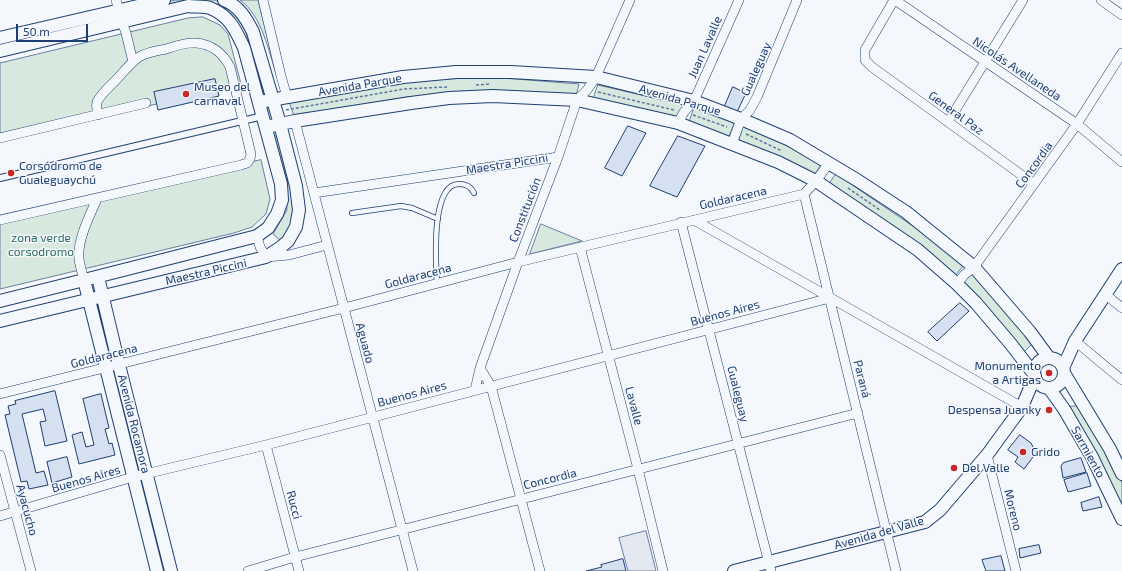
<!DOCTYPE html>
<meta charset="utf-8">
<style>
body{margin:0}
#map{position:relative;width:1122px;height:571px;overflow:hidden;background:#f4f7fb;font-family:"Exo 2",sans-serif}
canvas{display:block}
.scale{position:absolute;left:16px;top:24px;width:72px;height:18px;box-sizing:border-box;border:2px solid #1d3f73;border-top:0;padding-left:5px;font-size:12px;line-height:14px;white-space:nowrap;color:#1d3f73;-webkit-text-stroke:3px #f4f7fb;paint-order:stroke}
</style>
<div id="map">
<canvas width="1122" height="571"></canvas>
<div class="scale">50 m</div>
</div>
<script>
const ctx = document.querySelector('canvas').getContext('2d');
ctx.lineJoin = 'round';
function fill(path, color) {
  ctx.fillStyle = color;
  ctx.fill(path, 'evenodd');
}
function stroke(path, color, width, dash) {
  ctx.strokeStyle = color;
  ctx.lineWidth = width;
  ctx.lineCap = dash ? 'butt' : 'round';
  ctx.setLineDash(dash || []);
  ctx.stroke(path);
}
function label(font, color, halo, rows, align = 'center') {
  ctx.font = font + ' "Exo 2",sans-serif';
  ctx.lineWidth = 3;
  ctx.setLineDash([]);
  ctx.textBaseline = 'middle';
  ctx.strokeStyle = halo;
  ctx.fillStyle = color;
  for (const [text, x, y, turn = 0] of rows) {
    ctx.save();
    ctx.translate(x, y);
    ctx.rotate((+turn || 0) * Math.PI / 180);
    ctx.textAlign = isNaN(turn) ? turn : align;
    if (halo) ctx.strokeText(text, 0, 0);
    ctx.fillText(text, 0, 0);
    ctx.restore();
  }
}
const green = new Path2D(`
 M176,0H215L232,10L245,30L267,92L261,93L247,49L210,5L131,10Z
 M240,0H258L277,77C269,53 262,15 240,0Z
 M203,17L220,25L228,34L241,84L0,141V63L188,18Z
 M490,77L579,84L576,96L492,92L406,97L294,116L289,102L404,81Z
 M598,85L684,105L676,117L596,99L594,97Z
 M695,106L735,121L729,136L689,123Z
 M744,125L782,143L821,165L814,175L739,141Z
 M279,136C285,158 299,204 291,225C289,230 284,236 281,241L273,234L287,210L286,191L271,137Z
 M261,160L270,199L266,214L252,227L234,233L0,289V220Z
 M836,174L926,235L963,266L955,276L917,244L886,221L830,183Z
 M541,224L582,241L530,254Z
 M971,272L1033,343L1024,352L962,284Z
 M1073,406H1076L1079,408L1106,452L1122,483V508L1069,410L1070,407Z`);
const parking = new Path2D(`
 M646,531L656,571H628L619,538Z`);
const building = new Path2D(`
 M215,79L219,96L158,110L154,92Z
 M733,87L746,93L737,112L724,108Z
 M628,126L646,133L622,176L605,168Z
 M678,136L705,146L677,197L650,186Z
 M960,303L969,311L937,341L928,332Z
 M55,391L67,441L45,446L40,422L46,421L43,409L22,414L36,473L44,471L48,485L29,489L27,481L21,482L5,415L10,414L8,406L16,404L15,401Z
 M101,394L109,428L105,429L109,444L112,443L115,455L79,464L72,435L82,432L86,447L94,445L83,399Z
 M1020,435L1031,443L1036,453L1024,469L1015,462L1018,457L1008,450Z
 M67,457L72,477L52,483L47,462Z
 M1081,458L1086,472L1063,478L1061,466L1063,463Z
 M1087,473L1091,486L1068,492L1064,480Z
 M1099,497L1102,507L1083,511L1081,503Z
 M1039,545L1041,553L1020,558L1019,549Z
 M1001,556L1005,571H986L982,560Z
 M623,559L626,571H586L602,567L601,565Z`);
const path = new Path2D(`
 M476,85L491,84
 M598,92L674,110
 M286,110L404,89L447,87
 M693,115L727,127
 M746,134L782,151
 M848,188L880,210`);
const service = new Path2D(`
 M352,213L401,206L412,208L438,219
 M437,284C436,264 430,182 460,184C467,184 471,187 474,193`);
const pedestrian = new Path2D(`
 M0,178L263,116`);
const minor = new Path2D(`
 M116,0L122,22L126,33L133,62
 M263,0L281,76L287,97
 M894,0L865,50V60L872,67L1034,184
 M895,0L1077,124L1122,162
 M1101,0L1122,15
 M295,121L413,571
 M948,122L1023,0
 M678,123L684,112L694,101L739,0
 M0,138L146,103
 M732,144L741,119L750,110L757,97L797,0
 M314,193L558,157
 M804,194L896,571
 M0,220L241,165L247,163L250,159L251,154L230,67C223,53 211,44 196,43C186,42 175,46 166,49C157,51 147,52 139,57C130,63 123,73 115,81C109,87 101,94 97,102C96,106 97,111 98,115
 M694,220L1022,407
 M681,222L771,571
 M257,236L260,247L266,257L289,255L327,245
 M580,247L638,469L663,571
 M84,280C82,273 80,266 79,259C77,240 90,215 97,199
 M957,284L964,275L974,267L1077,124L1122,53
 M1105,294L1122,308
 M1075,341L1122,380
 M480,368L491,386L540,571
 M475,390L480,368L518,262L558,157L577,100L587,90L596,77L630,0
 M0,394L344,308L518,262L804,194L816,181L829,163
 M266,445L299,571
 M0,455L31,571
 M987,455L1016,571
 M0,516L133,477L266,445L830,298
 M248,571L295,557L858,413`);
const secondary = new Path2D(`
 M0,38L164,0
 M0,51L188,6C195,7 204,6 210,8C230,16 236,31 244,48L281,184L282,200L277,214L268,228L257,236L84,280L0,301
 M259,102L403,77L456,72H511L596,77L694,101L741,119L790,140L857,180L906,212L974,267L1030,332L1049,358
 M266,127L295,121L411,103L449,98L493,96L577,100L678,123L778,162L816,181L918,250L957,284L976,303L1010,343L1034,374
 M98,277L119,365L171,571
 M84,280L157,571
 M0,321L266,257L281,247L288,241L296,227L299,210L296,186L280,124L253,32C246,18 239,6 224,0
 M1034 373a15 15 0 1 1 30 0a15 15 0 1 1-30 0Z
 M1063,368L1075,341L1122,269
 M1064,373L1110,449L1122,474
 M1049,388L1064,409L1092,457L1122,519
 M734,571L925,522L940,510L987,455L1022,407L1035,376`);
const markers = [
 [186,94,4,"#c62828"],
 [11,173,4,"#c62828"],
 [1049,373,4,"#c62828"],
 [1049,410,4,"#c62828"],
 [1023,452,4,"#c62828"],
 [954,468,4,"#c62828"]
];
const streetNames = [
 ["Juan Lavalle",705,47,-66],
 ["Gualeguay",756,69,-66],
 ["Nicolás Avellaneda",1017,69,34],
 ["Avenida Parque",360,85,-10],
 ["Avenida Parque",680,100,16],
 ["General Paz",956,113,36],
 ["Maestra Piccini",507,164,-9],
 ["Concordia",1034,165,-54],
 ["Goldaracena",733,198,-13],
 ["Constitución",525,210,-69],
 ["Maestra Piccini",206,272,-13],
 ["Goldaracena",418,276,-15],
 ["Buenos Aires",725,313,-15],
 ["Aguado",365,343,75],
 ["Goldaracena",104,356,-14],
 ["Paraná",862,379,76],
 ["Buenos Aires",412,394,-15],
 ["Gualeguay",738,394,76],
 ["Lavalle",634,406,75],
 ["Avenida Rocamora",134,424,76],
 ["Sarmiento",1088,452,61],
 ["Buenos Aires",86,479,-16],
 ["Concordia",550,479,-14],
 ["Rucci",294,505,75],
 ["Ayacucho",27,510,75],
 ["Moreno",1013,510,76],
 ["Avenida del Valle",879,533,-16]
];
const poiNames = [
 ["Museo del",194,87],
 ["carnaval",194,101],
 ["Corsódromo de",19,166],
 ["Gualeguaychú",19,180],
 ["Monumento",1041,366,"right"],
 ["a Artigas",1041,380,"right"],
 ["Despensa Juanky",1041,410,"right"],
 ["Grido",1031,452],
 ["Del Valle",962,468]
];
const parkNames = [
 ["zona verde",41,238],
 ["corsodromo",41,252]
];
fill(green, '#d7e8df');
stroke(green, '#687fa3', 1);
fill(parking, '#e3e8f0');
stroke(parking, '#687fa3', 1);
fill(building, '#d5e0f0');
stroke(building, '#1d3f73', 1);
stroke(service, '#1d3f73', 6);
stroke(pedestrian, '#1d3f73', 8);
stroke(minor, '#1d3f73', 10);
stroke(secondary, '#1d3f73', 14);
stroke(path, '#5e769c', 1.5, [3, 2]);
stroke(service, '#f4f7fb', 4.5);
stroke(pedestrian, '#f4f7fb', 6);
stroke(minor, '#f4f7fb', 9);
stroke(secondary, '#f4f7fb', 12);
for (const [x, y, r, color] of markers) {
  const dot = new Path2D();
  dot.arc(x, y, r, 0, 2 * Math.PI);
  ctx.fillStyle = color;
  ctx.fill(dot);
  stroke(dot, '#f4f7fb', 1.5);
}
label('12px', '#1d3f73', '#f4f7fb', streetNames);
label('12px', '#1d3f73', '#f4f7fb', poiNames, 'left');
label('12px', '#2c6c60', '#f4f7fb', parkNames);
</script>
